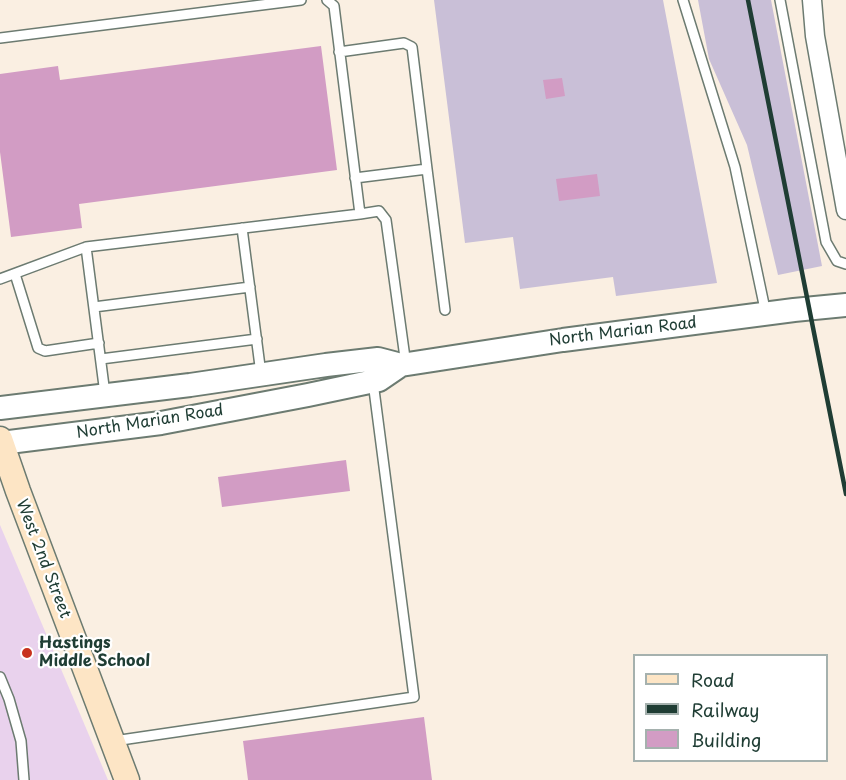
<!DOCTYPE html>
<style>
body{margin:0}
#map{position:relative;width:846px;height:780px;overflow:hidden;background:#faefe2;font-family:"Playpen Sans",sans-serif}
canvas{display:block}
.legend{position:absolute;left:633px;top:654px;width:195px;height:108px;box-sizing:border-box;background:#fff;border:2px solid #a5b1ae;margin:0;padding:8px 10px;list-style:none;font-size:18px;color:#1f3d34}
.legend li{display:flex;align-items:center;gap:12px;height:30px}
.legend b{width:30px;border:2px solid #a5b1ae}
</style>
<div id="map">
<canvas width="846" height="780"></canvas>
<ul class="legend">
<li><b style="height:8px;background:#fde5c5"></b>Road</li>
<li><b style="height:8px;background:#1f3d34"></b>Railway</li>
<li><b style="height:16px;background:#d29cc4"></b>Building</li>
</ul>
</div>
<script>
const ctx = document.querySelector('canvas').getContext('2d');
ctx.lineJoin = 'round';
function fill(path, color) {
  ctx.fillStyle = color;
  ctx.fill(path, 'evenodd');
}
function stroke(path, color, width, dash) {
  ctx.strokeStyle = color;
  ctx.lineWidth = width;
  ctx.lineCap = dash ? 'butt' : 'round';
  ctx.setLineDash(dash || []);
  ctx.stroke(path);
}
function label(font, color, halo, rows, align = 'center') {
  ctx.font = font + ' "Playpen Sans",sans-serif';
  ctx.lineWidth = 4.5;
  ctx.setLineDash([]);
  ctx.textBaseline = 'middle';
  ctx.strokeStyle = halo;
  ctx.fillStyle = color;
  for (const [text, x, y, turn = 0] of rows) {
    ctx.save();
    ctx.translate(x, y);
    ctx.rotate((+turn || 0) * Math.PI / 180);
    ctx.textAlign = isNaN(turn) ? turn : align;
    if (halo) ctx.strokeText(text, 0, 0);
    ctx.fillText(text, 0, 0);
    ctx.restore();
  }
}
const built = new Path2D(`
 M0,525L108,780H0Z`);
const industrial = new Path2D(`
 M434,0H663L717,283L616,296L613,277L520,289L513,237L465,243Z
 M698,0H771L822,266L778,275L747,145L709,59Z`);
const building = new Path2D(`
 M321,46L337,170L79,204L82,228L11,237L0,152V74L58,66L60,80Z
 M562,78L565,96L546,99L543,80Z
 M597,174L600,196L559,201L556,179Z
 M346,460L350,491L222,507L218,477Z
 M424,717L432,780H248L243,741Z`);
const service = new Path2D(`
 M683,0L735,167L766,314
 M780,0L826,242L837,261L846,264
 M0,38L301,0
 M339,52L404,43L412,47L427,169L355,178
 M427,169L445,310
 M360,214L379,211L386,220L406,365
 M242,228L261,374
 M86,247L105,394
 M15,274L38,348L45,351L99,343
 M0,279L86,247L360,214L334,6L327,0
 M94,307L250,287
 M101,359L257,339
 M0,677L9,699L21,741L24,780
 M114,741L414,697L373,382`);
const minor = new Path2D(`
 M812,0L815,36L846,210`);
const tertiary = new Path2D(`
 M0,408L190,385L326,365L378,359L401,365L563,340L794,310L846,305
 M1,443L161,423L308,395L379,380L401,365`);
const secondary = new Path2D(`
 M0,439L18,491L127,780`);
const rail = new Path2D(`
 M748,0L846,494`);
const markers = [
 [27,653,6,"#c8321e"]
];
const streetNames = [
 ["North Marian Road",623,332,-7],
 ["North Marian Road",150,422,-9],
 ["West 2nd Street",43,559,69]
];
const poiNames = [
 ["Hastings",39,644],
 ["Middle School",39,662]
];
fill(built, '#e9d2ed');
fill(industrial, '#c9bfd7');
fill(building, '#d29cc4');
stroke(service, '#6c7b71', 12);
stroke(minor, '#6c7b71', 21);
stroke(tertiary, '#6c7b71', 26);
stroke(secondary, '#6c7b71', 27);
stroke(service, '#fff', 9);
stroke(minor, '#fff', 18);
stroke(tertiary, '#fff', 22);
stroke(secondary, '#fde5c5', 24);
stroke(rail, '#1f3d34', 4.5);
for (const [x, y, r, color] of markers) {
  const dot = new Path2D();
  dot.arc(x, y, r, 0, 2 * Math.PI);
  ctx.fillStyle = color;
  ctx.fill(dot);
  stroke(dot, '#fff', 2);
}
label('16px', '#1f3d34', '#fff', streetNames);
label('bold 16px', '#1f3d34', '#fff', poiNames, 'left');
</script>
